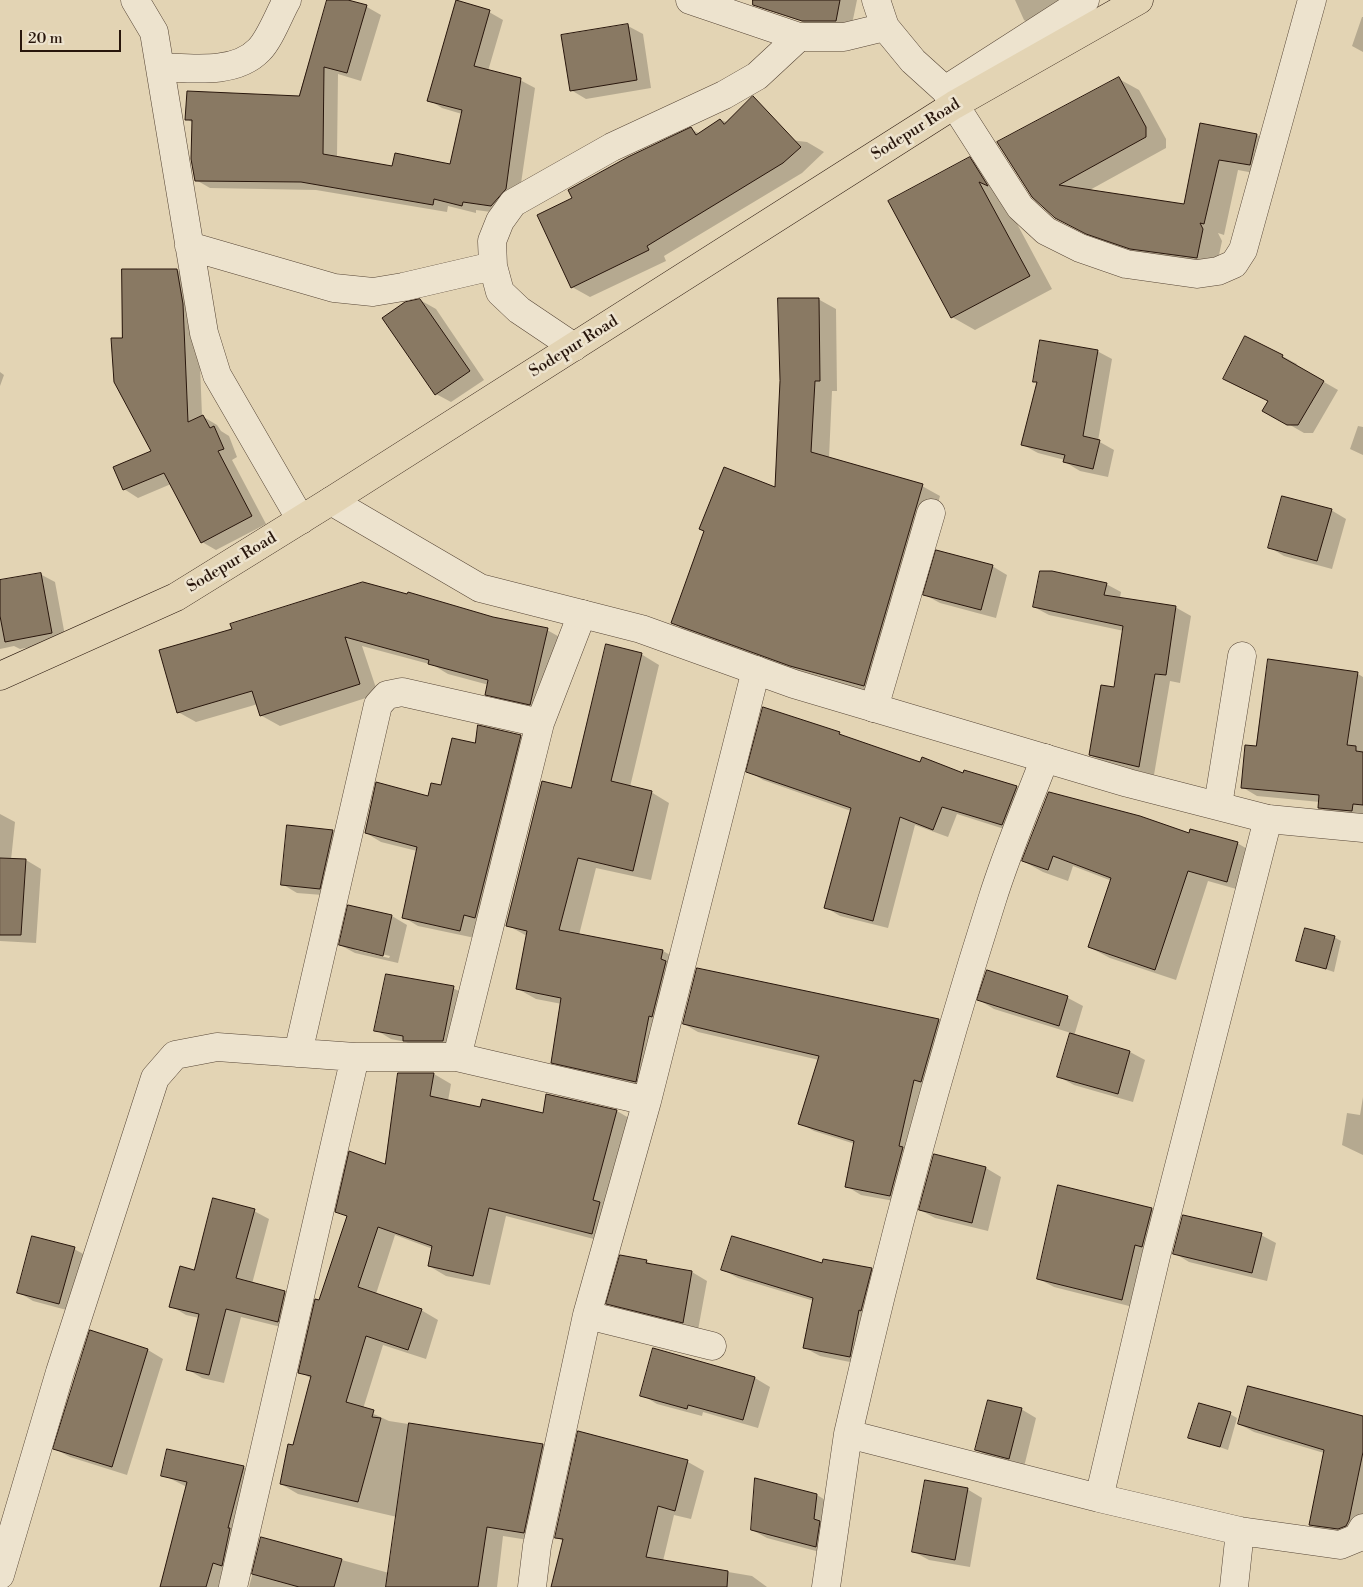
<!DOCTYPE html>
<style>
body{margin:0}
#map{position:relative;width:1363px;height:1587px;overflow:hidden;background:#e3d4b4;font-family:"Libre Bodoni",serif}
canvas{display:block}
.scale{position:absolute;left:20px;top:30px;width:101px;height:22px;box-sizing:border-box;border:2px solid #28160c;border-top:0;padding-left:6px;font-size:15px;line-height:18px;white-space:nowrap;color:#28160c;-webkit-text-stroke:4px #ede3ce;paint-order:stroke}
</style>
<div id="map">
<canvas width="1363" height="1587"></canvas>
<div class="scale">20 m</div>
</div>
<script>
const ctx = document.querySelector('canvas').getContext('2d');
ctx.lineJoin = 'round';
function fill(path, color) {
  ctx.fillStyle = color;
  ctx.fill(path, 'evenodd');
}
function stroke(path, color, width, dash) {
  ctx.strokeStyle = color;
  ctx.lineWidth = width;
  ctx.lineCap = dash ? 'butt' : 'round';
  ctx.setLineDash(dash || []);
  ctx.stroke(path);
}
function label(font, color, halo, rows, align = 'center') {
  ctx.font = font + ' "Libre Bodoni",serif';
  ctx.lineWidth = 5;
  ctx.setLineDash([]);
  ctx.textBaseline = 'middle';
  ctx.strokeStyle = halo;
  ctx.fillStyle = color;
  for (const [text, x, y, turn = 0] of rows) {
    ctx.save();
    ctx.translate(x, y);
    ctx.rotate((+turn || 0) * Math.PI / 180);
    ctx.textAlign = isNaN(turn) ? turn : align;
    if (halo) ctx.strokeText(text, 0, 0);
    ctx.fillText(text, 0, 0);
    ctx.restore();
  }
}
const shadow = new Path2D(`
 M328,0H344L367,7L381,15L361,81L338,74L337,157L393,167L451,166L462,114L442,108L429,100L489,12L503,20L488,71L520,80L535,88L519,197L506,214L476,210V213L448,206L447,212L316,190L210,188L196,180L193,123L187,119L300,97Z
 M799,0H857L851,29L811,27L796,18Z
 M1015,0H1071L1039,29L1024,20Z
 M1362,17H1363V52L1352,46Z
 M628,26L643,34L651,88L586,99L571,90Z
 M1119,79L1139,90L1166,139V148L1088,191L1185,205L1201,125L1257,135L1276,146L1270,176L1238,170L1224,235L1218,233L1222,241L1216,269L1151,259L1107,244L1076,229L1033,196Z
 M721,120L765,137L807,142L824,152L802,173L664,256L666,261L590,297L572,287L574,199L691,129L700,134Z
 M970,159L992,172L1000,192L1052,289L975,330L952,317Z
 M177,270L192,278L198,313L202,416L217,425L221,431L229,436L237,457L232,460L266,524L216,550L202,542L171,484L138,498L124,489L153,452L124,339Z
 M818,299L836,309L837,391H832L829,458L922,486L940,496L882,695L810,676L690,633L673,623L776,488Z
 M420,300L436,309L484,380L451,402L436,394Z
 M1097,351L1112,359L1098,441L1114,450L1108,477L1080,471L1065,462V460L1038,453L1023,445L1038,383L1034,381Z
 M1282,356L1297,364L1296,366L1338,390L1313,433H1304L1264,410L1269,401Z
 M0,372L4,375L0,386Z
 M1358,426L1363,427V455L1350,449Z
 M1331,510L1346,519L1332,569L1284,556L1269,547Z
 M992,566L1007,575L996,618L940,603L925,595Z
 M40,574L55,582L66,641L20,649L14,646L0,649V582Z
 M1106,584L1121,592L1120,598L1175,607L1191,616L1180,683L1170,681L1154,775L1106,763L1090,755L1115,688L1124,631L1049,615L1034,607Z
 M492,618L547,630L565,640L548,714L505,704L487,694L489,685L448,674L433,665L362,646L378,694L280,726L262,716L258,704L196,722L178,712L160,651Z
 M641,654L659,665L630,787L651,792L669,803L651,880L596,868L579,935L663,951L681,961L654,1092L571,1073L552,1062L562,1004L536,999L518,989L527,936L507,925L572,790Z
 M1358,674L1363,677V819L1334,816L1319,807L1320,802L1257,796L1242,787L1257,748Z
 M839,733L852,740L921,764L964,774L965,772L1017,787L1032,796L1017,833L957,814L948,837L915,825L888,928L840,916L825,907L851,811L763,780L748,771Z
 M520,736L536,745L475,938L418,926L403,917L417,851L381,842L366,833L429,797L442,787L476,745Z
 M1049,793L1190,835L1237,843L1258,855L1247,892L1208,881L1176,980L1110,958L1089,947L1112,881L1073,866L1068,881L1043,872L1023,861Z
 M0,814L15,822L11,860H26L41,869L36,943L0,941Z
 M288,827L333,831L348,840L335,896L297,893L282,884Z
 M349,907L392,916L407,925L398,963L355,953L340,945ZM355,948L390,956L389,958L355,950Z
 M1334,937L1341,941L1334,972L1298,960Z
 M698,969L939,1020L953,1029L905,1203L861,1195L846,1186L855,1144L814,1131L799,1123L819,1060L698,1032L684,1024Z
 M987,972L1068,998L1083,1006L1074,1036L1130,1052L1145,1060L1133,1102L1074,1085L1059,1077L1071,1033L994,1009L979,1000Z
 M453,988L468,996L458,1049H419L406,1042L391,1039L376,1030Z
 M434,1074L451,1084L448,1101L481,1108L544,1115L547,1095L617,1111L634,1121L609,1243L506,1216L490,1285L446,1276L429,1266L433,1249L395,1235L376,1294L421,1310L438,1320L426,1359L383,1345L363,1409L389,1421L543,1445L560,1455L541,1542L503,1536L497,1587H249L262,1538L389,1573L397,1517L298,1494L281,1484L312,1379L300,1372L348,1217L337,1211L386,1166Z
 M1363,1097V1155L1342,1145L1347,1113L1360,1115Z
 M935,1156L986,1168L1001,1177L988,1231L935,1218L920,1210Z
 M1152,1209L1167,1218L1137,1308L1054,1287L1039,1279Z
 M254,1211L269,1219L252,1284L285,1292L300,1301L293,1330L241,1317L224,1383L202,1378L187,1369L199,1318L186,1315L171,1306L195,1271Z
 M1261,1235L1276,1243L1267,1281L1189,1262L1174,1253Z
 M74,1249L89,1257L74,1312L33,1301L18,1292Z
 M646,1261L655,1266L692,1272L707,1281L698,1330L623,1312L608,1303Z
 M823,1265L871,1269L886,1278L865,1365L820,1356L805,1348L814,1301L738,1278L723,1270Z
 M91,1332L148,1350L163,1359L127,1475L70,1457L55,1449Z
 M755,1378L770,1387L758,1428L703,1412L702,1416L657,1404L642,1395Z
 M1021,1409L1036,1418L1024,1467L992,1458L977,1450Z
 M1230,1414L1237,1418L1228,1450L1190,1437Z
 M1363,1417V1531L1325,1533L1310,1524L1324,1453L1254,1432L1239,1424Z
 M579,1433L688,1462L704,1471L691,1519L674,1515L663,1561L752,1576L767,1587H552L563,1541L556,1537Z
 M243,1467L260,1477L236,1587H161L187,1487L163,1475Z
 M967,1489L982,1498L970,1567L929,1560L914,1552Z
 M817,1495L832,1504L831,1555L767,1538L752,1530Z`);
const building = new Path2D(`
 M327,0H348L367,5L347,73L324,67L323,154L392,166L395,153L450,164L462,110L427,101L456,0L490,10L474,66L521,78L506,189L491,206L463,202L462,206L434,199L433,205L301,182L195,181L191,159L192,120H185L187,91L299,96Z
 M753,0H840L836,21H802L753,5Z
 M628,24L637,80L570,91L561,35Z
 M1119,77L1146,127V137L1059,185L1184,204L1200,123L1257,134L1250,165L1219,160L1204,224L1200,223L1203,229L1197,258L1130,249L1086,234L1055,218L1032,197L997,142Z
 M753,96L801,147L783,163L647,246L649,250L571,288L537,215L572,198L568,190L628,157L691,127L696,135L720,119L724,124Z
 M970,157L988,186L979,182L1030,276L951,318L888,201Z
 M122,269H177L183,304L188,422L203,415L210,428L214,426L224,449L218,451L252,516L201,543L164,473L123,490L113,467L151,451L114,382L111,338H122Z
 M778,298H819L820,381H815L811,452L923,484L864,686L790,666L671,623L704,531L699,529L724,467L775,487L780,381Z
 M420,299L470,371L435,395L382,318L405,302Z
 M1245,336L1283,355L1282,357L1324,381L1298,425H1287L1262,411L1268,401L1223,379Z
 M1040,340L1098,350L1083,436L1100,440L1093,469L1063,462L1065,455L1021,445L1037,382H1033Z
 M1282,496L1332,509L1317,561L1268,548Z
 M936,550L993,565L981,610L923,595Z
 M1040,571H1052L1107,583L1104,595L1176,606L1166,675L1155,674L1139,767L1089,755L1101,685L1114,687L1123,626L1033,607Z
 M41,573L52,633L5,642L0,616V580Z
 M363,582L407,594L408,592L493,617L548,628L530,705L485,695L488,680L428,664L429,660L345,637L360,684L260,716L252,691L177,713L159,650L232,629L230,624Z
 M606,644L642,653L611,781L652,791L633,871L578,858L559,930L663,950L661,959L666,961L652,1017L649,1016L636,1082L551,1063L561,998L516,989L527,931L506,926L542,781L571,788Z
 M1268,659L1358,672L1347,745L1356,746V751L1363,752V805L1353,804L1352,811L1318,808L1319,795L1241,788L1245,745L1256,746Z
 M763,707L840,732L839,734L920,762L922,757L963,773L964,770L1017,786L1002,825L942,807L933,830L900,817L873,921L824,908L851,808L746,772Z
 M478,725L521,735L475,918L464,915L460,931L402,918L417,847L365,833L376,782L428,796L431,783L441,785L452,738L475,743Z
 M1049,792L1140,816L1189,833L1190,829L1238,842L1227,882L1188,871L1155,970L1088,947L1111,878L1053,856L1048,870L1022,861Z
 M287,825L333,830L320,889L281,885Z
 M0,858L26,859L21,935H0Z
 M348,905L392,915L383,956L339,945Z
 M1305,928L1335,936L1326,969L1296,961Z
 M697,968L939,1019L921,1082L914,1080L899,1146L903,1147L890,1196L845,1187L854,1141L798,1124L819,1056L683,1024Z
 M987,970L1068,996L1059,1026L977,1000Z
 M386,974L454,986L443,1041H403V1036L374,1031Z
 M1070,1033L1130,1051L1118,1094L1057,1077Z
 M398,1073H434L430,1096L480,1107L482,1099L543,1113L546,1094L617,1110L593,1200L600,1202L592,1234L489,1208L473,1276L428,1266L432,1246L378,1227L358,1287L422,1309L408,1350L366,1336L346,1402L374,1410L372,1417L381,1418L358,1502L280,1484L288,1444L293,1445L311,1376L298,1373L315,1299L319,1300L347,1216L335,1212L349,1151L385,1164Z
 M934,1154L986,1167L972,1223L919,1210Z
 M1058,1185L1152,1208L1142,1247L1135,1245L1122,1300L1037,1279Z
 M213,1198L255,1209L236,1278L285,1291L278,1322L226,1309L209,1375L186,1370L199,1314L169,1307L180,1266L194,1270Z
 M1183,1215L1262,1233L1252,1273L1173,1254Z
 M32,1236L75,1247L59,1304L17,1293Z
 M732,1236L822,1263L823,1259L872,1268L861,1311L859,1310L850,1357L803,1348L813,1298L721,1270Z
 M620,1255L647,1260L646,1263L692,1271L683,1323L606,1304Z
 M90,1330L148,1349L112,1467L53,1449Z
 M653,1348L755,1377L743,1420L688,1405L687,1409L640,1396Z
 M1248,1386L1363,1416V1452L1349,1520L1346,1526L1338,1529L1309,1525L1324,1450L1238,1424Z
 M988,1400L1022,1408L1009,1459L975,1450Z
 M1199,1403L1231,1412L1220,1447L1188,1438Z
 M409,1423L543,1444L524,1533L487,1527L478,1587H386Z
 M578,1431L688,1460L675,1511L658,1506L646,1557L728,1571L727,1587H551L563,1539L555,1538Z
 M167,1449L244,1466L228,1528H230L222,1566L213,1563L206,1587H160L187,1482L161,1476Z
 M755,1478L817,1494L814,1519L820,1521L816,1547L751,1530Z
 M925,1480L968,1488L955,1560L912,1552Z
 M261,1537L342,1559L334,1587H299L252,1574Z`);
const minor = new Path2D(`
 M135,0L154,32L204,333L217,375L301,520
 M690,0L799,37H844L885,27
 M876,0L885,27L913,61L945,90L1020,207L1046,231L1080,248L1126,264L1197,274L1218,271L1234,264L1243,250L1312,0
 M160,67C190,68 235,75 259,50C270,39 279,14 287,0
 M945,90L1085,0
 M189,246L334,288L373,292L403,287L493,266
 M574,347L519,310L500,292L493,266L492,241L500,221L513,203L612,147L724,95L757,76L799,37
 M874,708L931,513
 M1045,758C1027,805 1007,852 992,900C936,1076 889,1254 848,1434L1099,1498L1156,1256L1268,819
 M1218,805L1242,656
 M298,1053L378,705L387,695L402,692L540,723
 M457,1057L647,1101
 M587,1315L712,1346
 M1099,1498L1240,1531L1340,1545L1357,1538L1363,1528
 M0,1575L60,1372L155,1078L175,1055L217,1047L355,1057H457L540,723L582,614
 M233,1587L355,1057
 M532,1587L537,1546L587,1315L647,1101L756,670
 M826,1587L848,1434
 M1234,1587L1240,1531`);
const tertiary = new Path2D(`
 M331,501L480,588L641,629L794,684L1128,783L1268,819L1363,828`);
const primary = new Path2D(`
 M0,676L176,597L331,501L954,105L1139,0`);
const streetNames = [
 ["Sodepur Road",916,130,-32],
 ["Sodepur Road",574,347,-32],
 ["Sodepur Road",232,563,-31]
];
fill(shadow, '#0003');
fill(building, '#897963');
stroke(building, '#28160c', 1);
stroke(minor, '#574636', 29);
stroke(tertiary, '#574636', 29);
stroke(primary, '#28160c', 29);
stroke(minor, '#ede3ce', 28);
stroke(tertiary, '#ede3ce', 28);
stroke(primary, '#e3d4b4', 28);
label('16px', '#28160c', '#ede3ce', streetNames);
</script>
